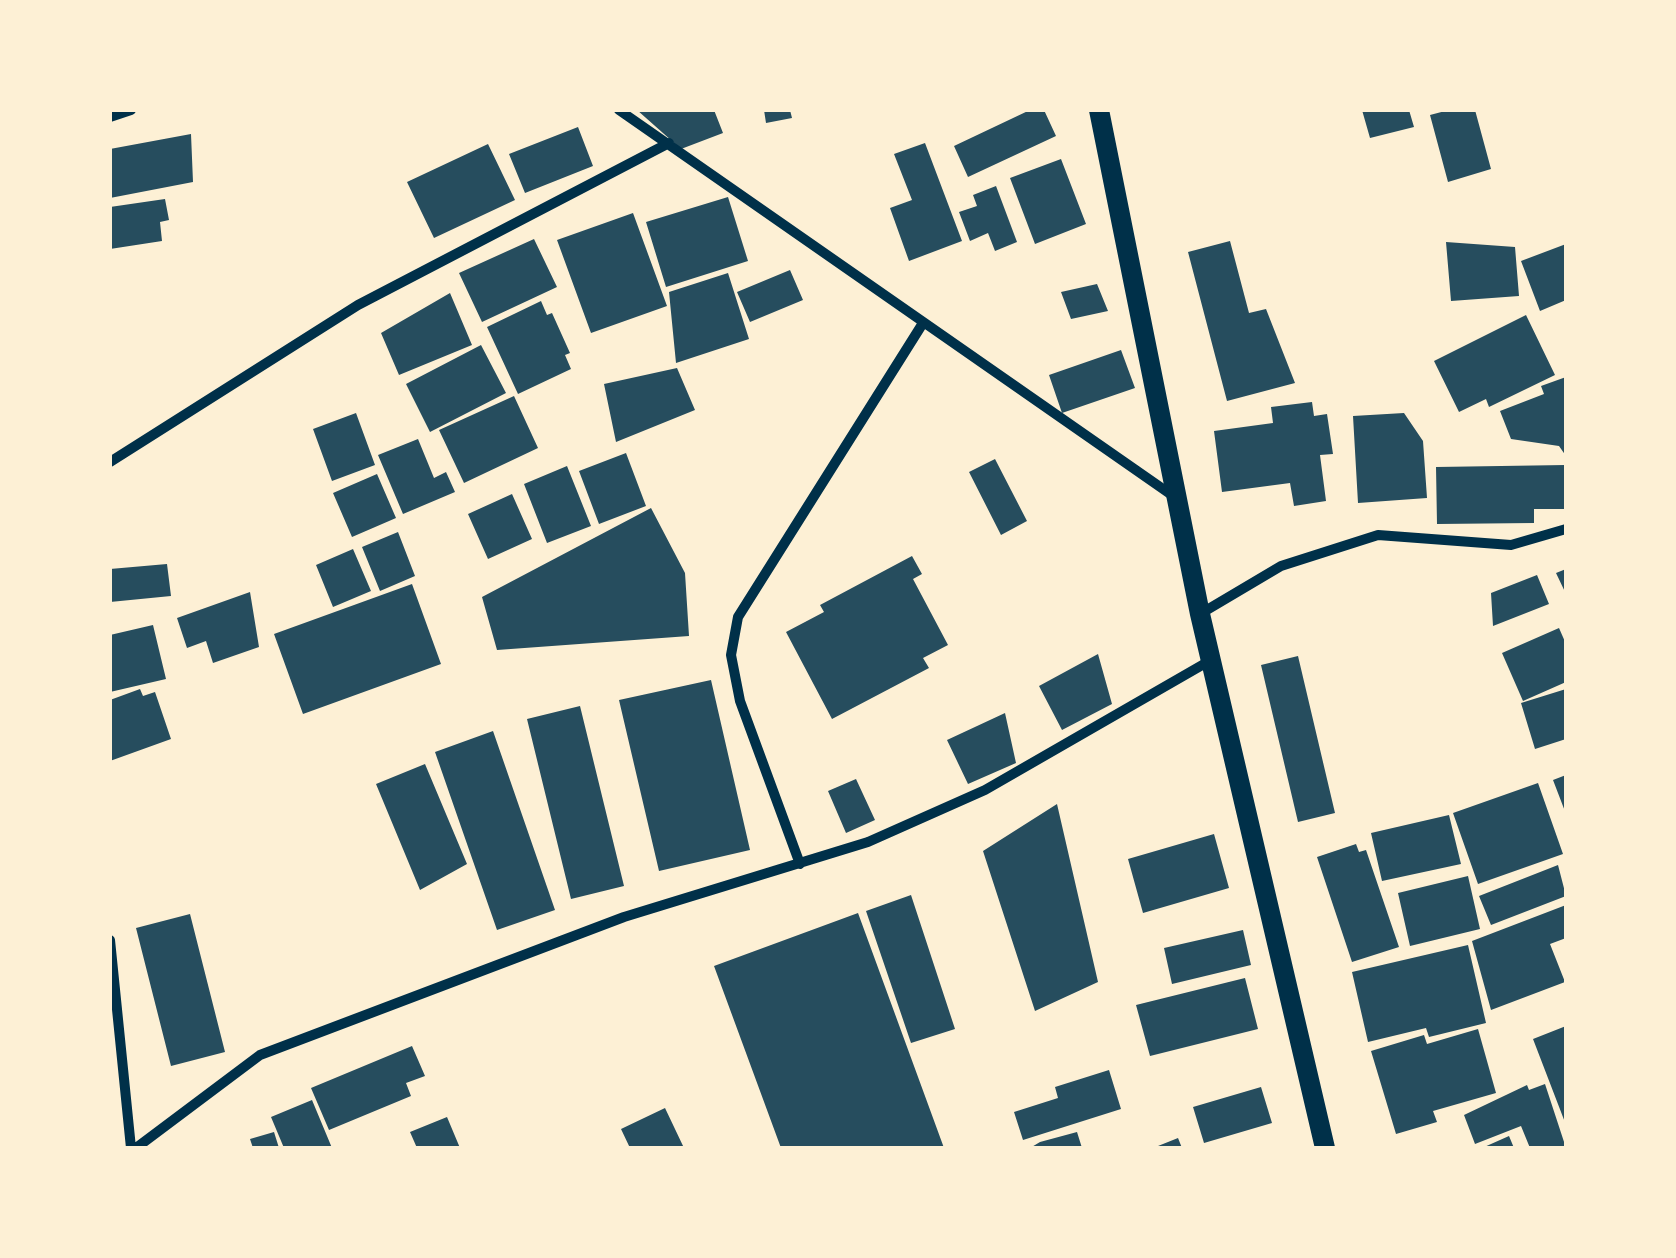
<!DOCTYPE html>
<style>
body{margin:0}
#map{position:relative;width:1676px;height:1258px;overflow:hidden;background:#fdf0d5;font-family:"IBM Plex Serif",serif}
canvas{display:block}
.frame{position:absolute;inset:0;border:112px solid #fdf0d5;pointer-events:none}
</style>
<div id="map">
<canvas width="1676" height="1258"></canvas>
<div class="frame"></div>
</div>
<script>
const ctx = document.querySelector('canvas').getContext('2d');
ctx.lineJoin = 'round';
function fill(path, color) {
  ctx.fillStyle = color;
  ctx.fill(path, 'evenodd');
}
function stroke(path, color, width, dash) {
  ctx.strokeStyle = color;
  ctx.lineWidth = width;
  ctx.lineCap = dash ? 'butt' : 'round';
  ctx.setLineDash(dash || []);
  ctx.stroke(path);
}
const building = new Path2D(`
 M637,110H714L723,133L681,149Z
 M764,110H790L792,118L766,123Z
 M1030,110H1044L1056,136L968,177L954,146Z
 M1362,110H1409L1414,127L1370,138Z
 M1449,110H1475L1491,169L1448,182L1430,115Z
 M578,127L593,166L525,193L509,154Z
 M191,134L193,182L110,198V149Z
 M925,143L962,241L909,261L890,208L912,200L894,154Z
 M488,144L515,200L434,238L407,182Z
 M1061,159L1086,224L1035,244L1010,178Z
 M996,186L1017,242L995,251L988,233L970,241L959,212L977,206L973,195Z
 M728,197L748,261L666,287L646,222Z
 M165,199L169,220L160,222L162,241L110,249V207Z
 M633,213L667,306L591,333L557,240Z
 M534,239L557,287L482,322L459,273Z
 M1230,241L1249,313L1266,309L1295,383L1227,401L1188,252Z
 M1446,242L1515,247L1519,296L1451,301Z
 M1566,244V300L1540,311L1521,261Z
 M790,270L803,300L750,322L737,292Z
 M728,273L749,339L676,363L669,292Z
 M1097,284L1108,311L1071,319L1061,292Z
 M450,293L472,345L399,375L381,333Z
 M541,301L547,315L552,313L570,353L565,355L571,369L518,394L487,327Z
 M1526,315L1555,375L1489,407L1486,399L1459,412L1434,361Z
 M481,345L506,393L430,432L406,384Z
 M1121,350L1135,388L1062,413L1049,375Z
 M677,368L695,410L616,442L604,384Z
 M1566,377V456L1559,446L1511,439L1500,411L1544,394L1541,386Z
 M514,396L538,448L464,483L439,430Z
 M1312,402L1314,416L1327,414L1333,454L1320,455L1326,501L1294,506L1290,483L1222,492L1214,431L1273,423L1271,407Z
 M356,413L375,465L332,481L313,429Z
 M1404,413L1423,441L1427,498L1358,503L1353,416Z
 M418,439L434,478L446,472L455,492L403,514L378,455Z
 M626,453L646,506L599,524L579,471Z
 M995,459L1027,521L1001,535L969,472Z
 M1566,465V509H1534V523L1437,524L1436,467Z
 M567,466L591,526L547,543L524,484Z
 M377,474L396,518L352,537L333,493Z
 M512,494L532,539L488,559L468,514Z
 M651,508L685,573L689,636L497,650L482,597Z
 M398,532L415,576L380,591L362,547Z
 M353,549L371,591L333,607L316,565Z
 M912,556L922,574L913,579L948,645L923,658L929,668L832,719L786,632L824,612L820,605Z
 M167,564L171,596L110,602V569Z
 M1566,569V594L1556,573Z
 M1537,575L1549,604L1493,626L1491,593Z
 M412,584L441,664L303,714L274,634Z
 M250,592L259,647L213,663L206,641L187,648L177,618Z
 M153,625L166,679L110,692V635Z
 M1559,628L1566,644V682L1523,701L1502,653Z
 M1098,654L1112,704L1062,730L1039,686Z
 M1298,656L1335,813L1298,822L1261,665Z
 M711,680L750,850L659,871L619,700Z
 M140,689L143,696L155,692L171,739L110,761V700Z
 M1566,689V739L1535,749L1521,703Z
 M580,706L624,886L571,899L527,719Z
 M1005,713L1016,763L968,784L947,740Z
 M493,731L555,910L497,930L435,752Z
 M425,764L467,864L420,890L376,784Z
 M1566,775V814L1553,780Z
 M856,779L875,820L846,833L828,791Z
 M1538,783L1563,854L1478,884L1453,813Z
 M1057,804L1098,982L1035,1011L983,851Z
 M1449,815L1461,864L1382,881L1371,833Z
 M1214,834L1229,888L1143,913L1128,859Z
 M1356,844L1359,852L1366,850L1399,947L1352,962L1317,857Z
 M1558,865L1566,896L1491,925L1479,896Z
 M1468,876L1480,929L1410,946L1398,893Z
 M911,895L955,1029L911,1043L866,911Z
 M1566,905V938L1550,944L1565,982L1491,1010L1472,941Z
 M858,913L944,1148H781L714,966Z
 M190,914L225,1052L171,1066L136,928Z
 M1243,930L1251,965L1172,984L1164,948Z
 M1468,945L1486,1023L1429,1037L1426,1028L1368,1042L1352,972Z
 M1245,978L1258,1029L1150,1056L1136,1005Z
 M1566,1026V1125L1533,1039Z
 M1478,1029L1496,1093L1433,1111L1437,1122L1396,1134L1371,1051L1424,1035L1427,1044Z
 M412,1046L425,1076L406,1083L411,1096L329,1130L311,1088Z
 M1109,1070L1121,1109L1023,1140L1014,1112L1058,1098L1055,1087Z
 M1545,1084L1566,1148H1530L1521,1126L1475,1144L1464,1115L1527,1085L1529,1090Z
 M1261,1087L1272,1123L1204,1143L1193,1107Z
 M312,1100L332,1148H284L271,1117Z
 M665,1108L684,1148H630L621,1129Z
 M447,1117L460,1148H417L410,1132Z
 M274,1132L279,1148H253L250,1139Z
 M1077,1132L1082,1148H1030L1040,1142Z
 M1509,1136L1514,1148H1482Z
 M1178,1138L1182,1148H1153Z`);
const minor = new Path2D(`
 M619,110L1176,498
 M110,117L131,110
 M110,462L358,305L669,143
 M1200,614L1281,566L1378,535L1511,545L1566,529
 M800,864L740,701L731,655L738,617L923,323
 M110,940L131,1148
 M136,1148L260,1055L624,917L868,842L985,790L1211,660`);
const secondary = new Path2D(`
 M1099,110L1200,614L1325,1148`);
fill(building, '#264d5e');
stroke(minor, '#003049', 10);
stroke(secondary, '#003049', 20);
</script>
